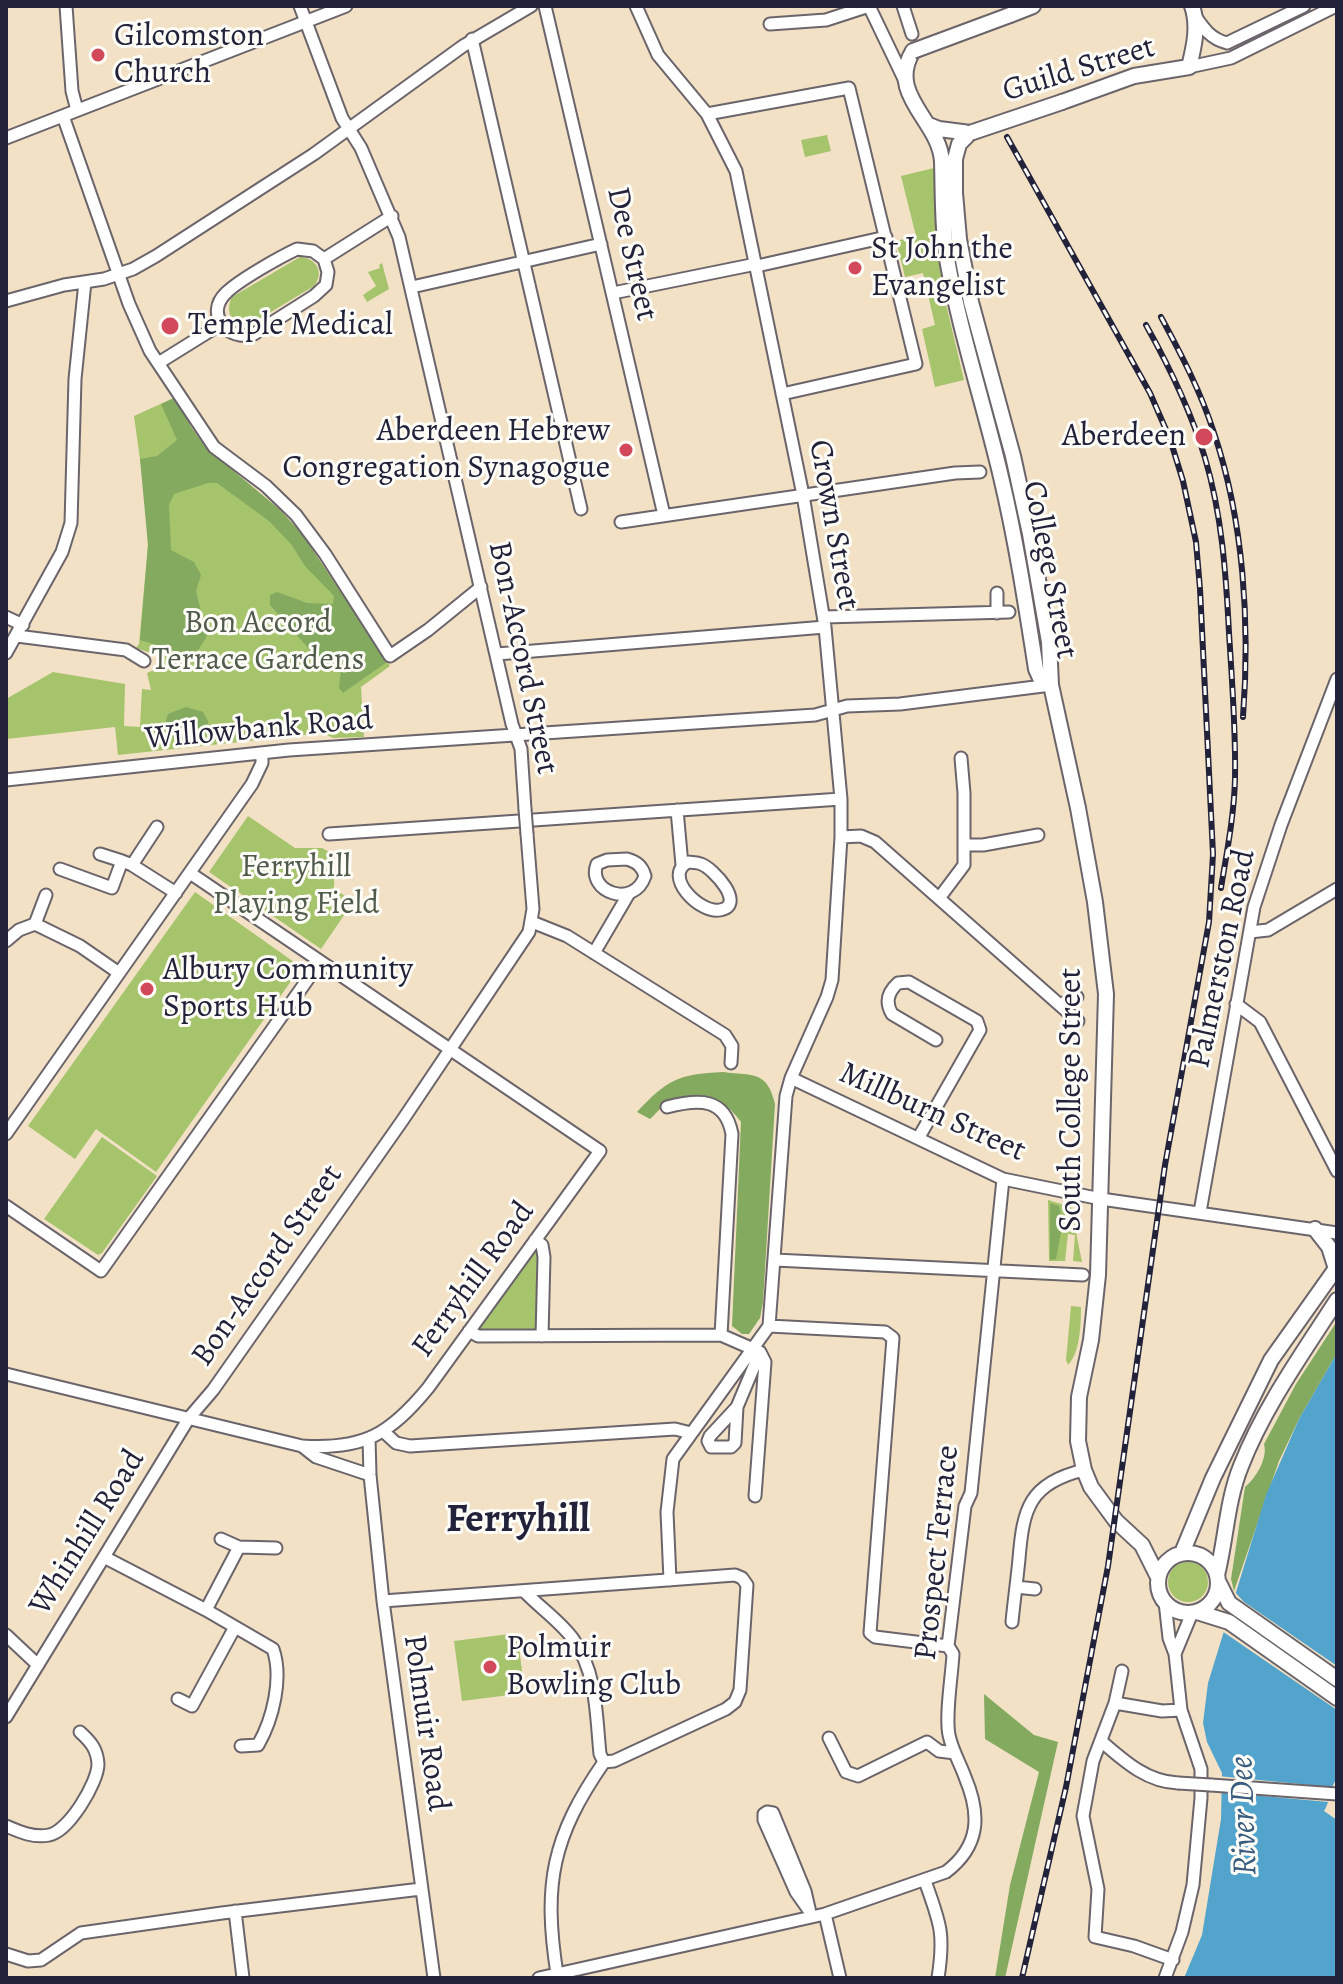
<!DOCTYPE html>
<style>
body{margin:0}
#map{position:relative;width:1343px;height:1984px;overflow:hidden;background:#f2e1c5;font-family:Alegreya,serif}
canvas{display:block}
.frame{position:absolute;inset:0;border:8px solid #22223b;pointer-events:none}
</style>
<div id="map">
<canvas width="1343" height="1984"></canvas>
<div class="frame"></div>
</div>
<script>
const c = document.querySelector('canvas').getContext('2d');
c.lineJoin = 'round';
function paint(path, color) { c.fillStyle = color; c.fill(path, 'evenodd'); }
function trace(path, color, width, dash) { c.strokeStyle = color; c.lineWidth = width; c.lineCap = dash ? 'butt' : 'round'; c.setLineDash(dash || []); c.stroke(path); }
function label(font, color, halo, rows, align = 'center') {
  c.font = font + ' Alegreya,serif'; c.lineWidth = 6; c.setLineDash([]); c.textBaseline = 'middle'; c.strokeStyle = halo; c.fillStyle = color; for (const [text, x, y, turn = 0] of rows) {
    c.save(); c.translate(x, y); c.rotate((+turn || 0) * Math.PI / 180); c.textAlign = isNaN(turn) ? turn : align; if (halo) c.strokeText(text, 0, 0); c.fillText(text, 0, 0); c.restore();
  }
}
const green = new Path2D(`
 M827,135L831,151L805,157L801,140Z
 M934,168L945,300L964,380L935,387L922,329L935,325L923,273L905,277L896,241L916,236L901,176Z
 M300,257C316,258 325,272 314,286L251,324C233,328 224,313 232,297Z
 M382,263L389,289L367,302L363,295L376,286L368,272L380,268L379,265Z
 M176,397L191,427L206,448L279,509L302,534L390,666L361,687L364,737L333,738L323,733L118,755L115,727L6,739V699L53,672L125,684L124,726L140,727L142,689L151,690L147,673L156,669L160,656L136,648L139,644L148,545L146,503L134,416Z
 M248,816L295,848H322L335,855L334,888L353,902L321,949L209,872Z
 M195,892L301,967L156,1172L96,1129L75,1159L28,1126Z
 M102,1137L157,1176L102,1253L98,1255L44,1219Z
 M1048,1200L1071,1207L1082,1262L1073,1261L1075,1235L1068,1234L1065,1261H1049Z
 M535,1240L542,1245V1336L469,1331Z
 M1071,1306L1081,1307C1081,1325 1080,1353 1068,1365L1066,1360Z
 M1168 1582a20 20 0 1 1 40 0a20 20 0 1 1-40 0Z
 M517,1633L525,1693L462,1701L454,1641Z`);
const forest = new Path2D(`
 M176,397L191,427L206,448L279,509L302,534L387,662L343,693L339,688L341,669L318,659L270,605V595L277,592L307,603L333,604L334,596L305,566L291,544L269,521L217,483H208L174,494L169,505L171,550L194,562L201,575L196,591L207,636L199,649L188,655L140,640L148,545L140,459L157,456L177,440L161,404Z
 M186,707L203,712L208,721L209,731L194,743L174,740L171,731L164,727L168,714Z
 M723,1072C753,1076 767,1070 775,1104L763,1302L760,1318L749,1334H742L732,1326L741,1122C723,1097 700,1087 669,1102C662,1105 656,1114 650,1119L637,1112C667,1080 678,1074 723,1072Z
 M1050,1203L1059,1206L1063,1222L1056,1259L1050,1260Z
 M1337,1321V1353L1299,1419L1279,1461L1234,1591L1231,1579L1245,1487C1256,1478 1268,1458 1264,1444L1296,1384Z
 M984,1694L1034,1735L1058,1742L1005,1978H995L1010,1885L1039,1772L985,1739Z`);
const water = new Path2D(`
 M1337,1353V1778C1329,1789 1331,1800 1324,1811L1337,1820V1978H1184L1202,1935L1221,1819L1222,1773L1207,1742L1203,1723L1208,1683L1266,1495L1299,1419Z`);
const pier = new Path2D(`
 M1234,1591L1244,1602L1337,1666V1710L1219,1629Z
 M1218,1776L1331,1787L1329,1802L1217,1792Z`);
const minor = new Path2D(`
 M66,6L72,91L77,110
 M300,6L342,118L361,148L399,237L512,724L521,749L525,809
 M545,6L664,515
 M636,6L658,55L707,114L736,171L803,495L825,627L841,799V837L832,980L827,997L791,1078L786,1096L769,1326
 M869,6L905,81
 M903,6L912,34
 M1195,16C1204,29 1211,39 1227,43L1304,6
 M770,24L826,20L869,6
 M472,39L581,509
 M1189,67L1231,58L1336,6
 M707,114L849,88L916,364L782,394
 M63,116L129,304L150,351L214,447L266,486L296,515L325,554L390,656L428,630L481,587
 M6,138L346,6
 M297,249L313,251L324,259L328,272L326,285L314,296L254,334C228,342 204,314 226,293C239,280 280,257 297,249Z
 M324,259L392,216
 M757,266L886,237
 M412,287L601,244
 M613,293L756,264
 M6,301L64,285L104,279L133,269L156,256L314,154L463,46L531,6
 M160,362L221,324
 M621,522L955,473L980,472
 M997,593V613
 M6,617L23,625
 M824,617L1009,612
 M17,636L126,650L144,661
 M6,653L62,552L71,523L75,379L85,282
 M497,654L825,627
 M6,780L289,750L815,715L847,706L900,704L1051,685
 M677,810L682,865
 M329,834L841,799
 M841,837L861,836L875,842L1078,1021
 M964,845H983L1038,835
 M100,854L122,861
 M627,859C637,862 642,866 645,876C634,909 586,892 597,864L607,860Z
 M688,862C689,862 700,863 701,864C713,868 747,905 720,910C700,914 662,876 688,862Z
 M132,865L157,827
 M60,869L112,888L122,861L132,865L176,893
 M940,897L964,865V793L961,758
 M532,922L567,936L725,1035L732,1046L731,1063
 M35,924L80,946L119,973
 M1250,932L1268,930L1337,889
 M6,941L19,930L35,924L46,895
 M594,953L628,895
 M1061,1004L1077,997
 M1236,1004L1260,1022L1337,1171
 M791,1078L1003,1179L1101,1199L1337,1233
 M667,1107C698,1099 725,1097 732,1134L721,1335
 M6,1134L252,784L262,763V753
 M919,1137L980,1030L977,1021L909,982L898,983C888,992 885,1002 892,1014L936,1040
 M6,1206L101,1271L320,962
 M1200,1212L1254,907L1281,825L1337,679
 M535,1240L542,1245L544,1257L542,1336
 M775,1260L1083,1275
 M769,1326L885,1332L893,1338L870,1633L875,1637L948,1646
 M469,1331L478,1336L721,1335L760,1352L765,1362L755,1496
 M6,1374L302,1446C364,1450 390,1434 428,1388L600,1151L190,873
 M737,1407L710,1436L708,1441L711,1447H731L735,1443L737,1407L760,1352
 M384,1432L396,1443L410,1446L675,1429L691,1433
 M369,1438L370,1475L383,1601L434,1978
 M302,1446L316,1457L370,1475
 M221,1539L239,1547L276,1548
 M104,1557L206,1610L273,1649C283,1678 273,1719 258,1745L241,1746
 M670,1580L667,1512L673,1459L769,1326
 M1016,1587L1035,1589
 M524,1591C539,1607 560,1621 573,1639C597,1672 596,1715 600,1754L604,1762
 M383,1601L735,1575L742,1578L747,1585L740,1690L735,1702L726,1709L614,1761L604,1762C552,1837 543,1884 557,1974
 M1165,1602L1169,1638L1175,1654L1181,1710L1201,1769V1798L1193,1885L1182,1932L1165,1978
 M206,1610L239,1547
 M1012,1622C1014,1601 1017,1580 1019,1559C1023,1509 1029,1483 1084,1470
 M6,1635L38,1665
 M1175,1654L1192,1613
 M1122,1671L1115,1703L1093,1761L1083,1816L1098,1889L1095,1937L1134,1946L1173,1960
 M178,1699L192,1706L235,1627
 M1115,1703L1162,1711L1181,1710
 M6,1717L189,1418L213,1390L402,1121L529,932L533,909L527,834
 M829,1738L846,1772L858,1776L927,1742L939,1751L955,1753
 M1101,1741C1124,1761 1147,1782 1178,1783
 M1211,1785L1337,1794
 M6,1826C20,1832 33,1838 49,1835C68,1832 98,1783 98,1764C97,1749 91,1742 80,1732
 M925,1881C940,1923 945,1933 938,1978
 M808,1909L796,1892L764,1820V1814L767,1812L773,1813L805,1891L811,1917
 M235,1911L243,1978
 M825,1914L840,1978
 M6,1954L28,1961L41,1960L81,1933L222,1913L421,1889
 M539,1978L825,1914L946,1872C980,1846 981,1815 965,1777C960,1763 952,1750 949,1735C945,1715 952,1675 953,1654L948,1646L965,1506L971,1493L1003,1179`);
const major = new Path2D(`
 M1010,15L1033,6
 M913,51C886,95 940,121 942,162C943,194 942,226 947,259C960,333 984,404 1001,477C1016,540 1026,605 1036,669L1040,678L1051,685
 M1062,102L1134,76L1189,67C1194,47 1199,26 1192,6
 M929,125L939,129L970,133
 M970,133L959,144L955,159V193L959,239L971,302L1013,456L1030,534L1049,642L1051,685L1078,808L1095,902L1106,994L1098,1275L1091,1340L1079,1397L1078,1441L1084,1470L1091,1487L1116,1521L1142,1545L1158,1577
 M1315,1229L1329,1247L1336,1269
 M1158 1583a30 30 0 1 1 60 0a30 30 0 1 1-60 0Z
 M1182,1553L1213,1478L1271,1360L1337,1267
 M1217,1575C1226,1539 1227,1500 1241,1466C1264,1407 1303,1353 1337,1300
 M1218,1581L1229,1603L1337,1679
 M1197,1612L1229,1622L1337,1698`);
const rail = new Path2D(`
 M1007,137L1150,393L1170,439L1183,481L1196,542L1200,589L1213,854L1209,922L1165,1165L1108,1566L1066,1787L1022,1978
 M1161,317C1181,354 1201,392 1214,433C1244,522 1250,624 1243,717
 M1146,325C1170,368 1191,411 1205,458C1222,515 1226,574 1229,633C1232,681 1236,730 1235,779C1234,816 1227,851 1221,888`);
const minorBridge = new Path2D(`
 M525,809L527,834
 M1178,1783L1211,1785`);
const majorBridge = new Path2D(`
 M913,51L1010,15
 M970,133L1062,102`);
const markers = [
 [98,55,8,"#d1495b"],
 [855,268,8,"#d1495b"],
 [170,326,10,"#d1495b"],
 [1204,437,10,"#d1495b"],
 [626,450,8,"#d1495b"],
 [147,989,8,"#d1495b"],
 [490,1667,8,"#d1495b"]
];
const poiNames = [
 ["Gilcomston",114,37],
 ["Church",114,74],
 ["St John the",871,250],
 ["Evangelist",871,287],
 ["Temple Medical",188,326],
 ["Aberdeen Hebrew",610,432,"right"],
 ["Congregation Synagogue",610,469,"right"],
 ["Aberdeen",1186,437,"right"],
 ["Albury Community",163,971],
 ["Sports Hub",163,1008],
 ["Polmuir",506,1649],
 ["Bowling Club",506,1686]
];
const streetNames = [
 ["Guild Street",1079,70,-17],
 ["Dee Street",631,254,77],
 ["Crown Street",833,525,80],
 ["College Street",1049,570,79],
 ["Bon-Accord Street",522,658,78],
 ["Willowbank Road",259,730,-5],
 ["Palmerston Road",1223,959,-78],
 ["South College Street",1072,1100,-90],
 ["Millburn Street",932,1113,24],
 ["Bon-Accord Street",268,1266,-55],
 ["Ferryhill Road",474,1280,-54],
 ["Whinhill Road",88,1533,-58],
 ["Prospect Terrace",938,1553,-84],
 ["Polmuir Road",425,1723,82]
];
const parkNames = [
 ["Bon Accord",258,624],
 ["Terrace Gardens",258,661],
 ["Ferryhill",296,868],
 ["Playing Field",296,905]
];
const waterNames = [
 ["River Dee",1245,1816,-92]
];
const districtNames = [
 ["Ferryhill",518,1521]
];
paint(green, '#a6c46c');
paint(forest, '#84aa60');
paint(water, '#52a4cd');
paint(pier, '#f2e1c5');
trace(minor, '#6b656b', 15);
trace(major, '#6b656b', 18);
trace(minor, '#fff', 11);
trace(major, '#fff', 14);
trace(rail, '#22223b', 6);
trace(rail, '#fdfcf7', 3, [9]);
trace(minorBridge, '#6b656b', 15, []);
trace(majorBridge, '#6b656b', 18, []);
trace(minorBridge, '#fff', 11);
trace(majorBridge, '#fff', 14);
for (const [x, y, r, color] of markers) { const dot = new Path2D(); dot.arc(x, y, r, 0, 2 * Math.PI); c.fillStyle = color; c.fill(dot); trace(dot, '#fdfcf7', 3); }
label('32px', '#22223b', '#fdfcf7', poiNames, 'left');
label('32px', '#22223b', '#fdfcf7', streetNames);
label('32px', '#505b4c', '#fdfcf7', parkNames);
label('italic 34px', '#385c7d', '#fdfcf7', waterNames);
label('bold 40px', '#22223b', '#fdfcf7', districtNames);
</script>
